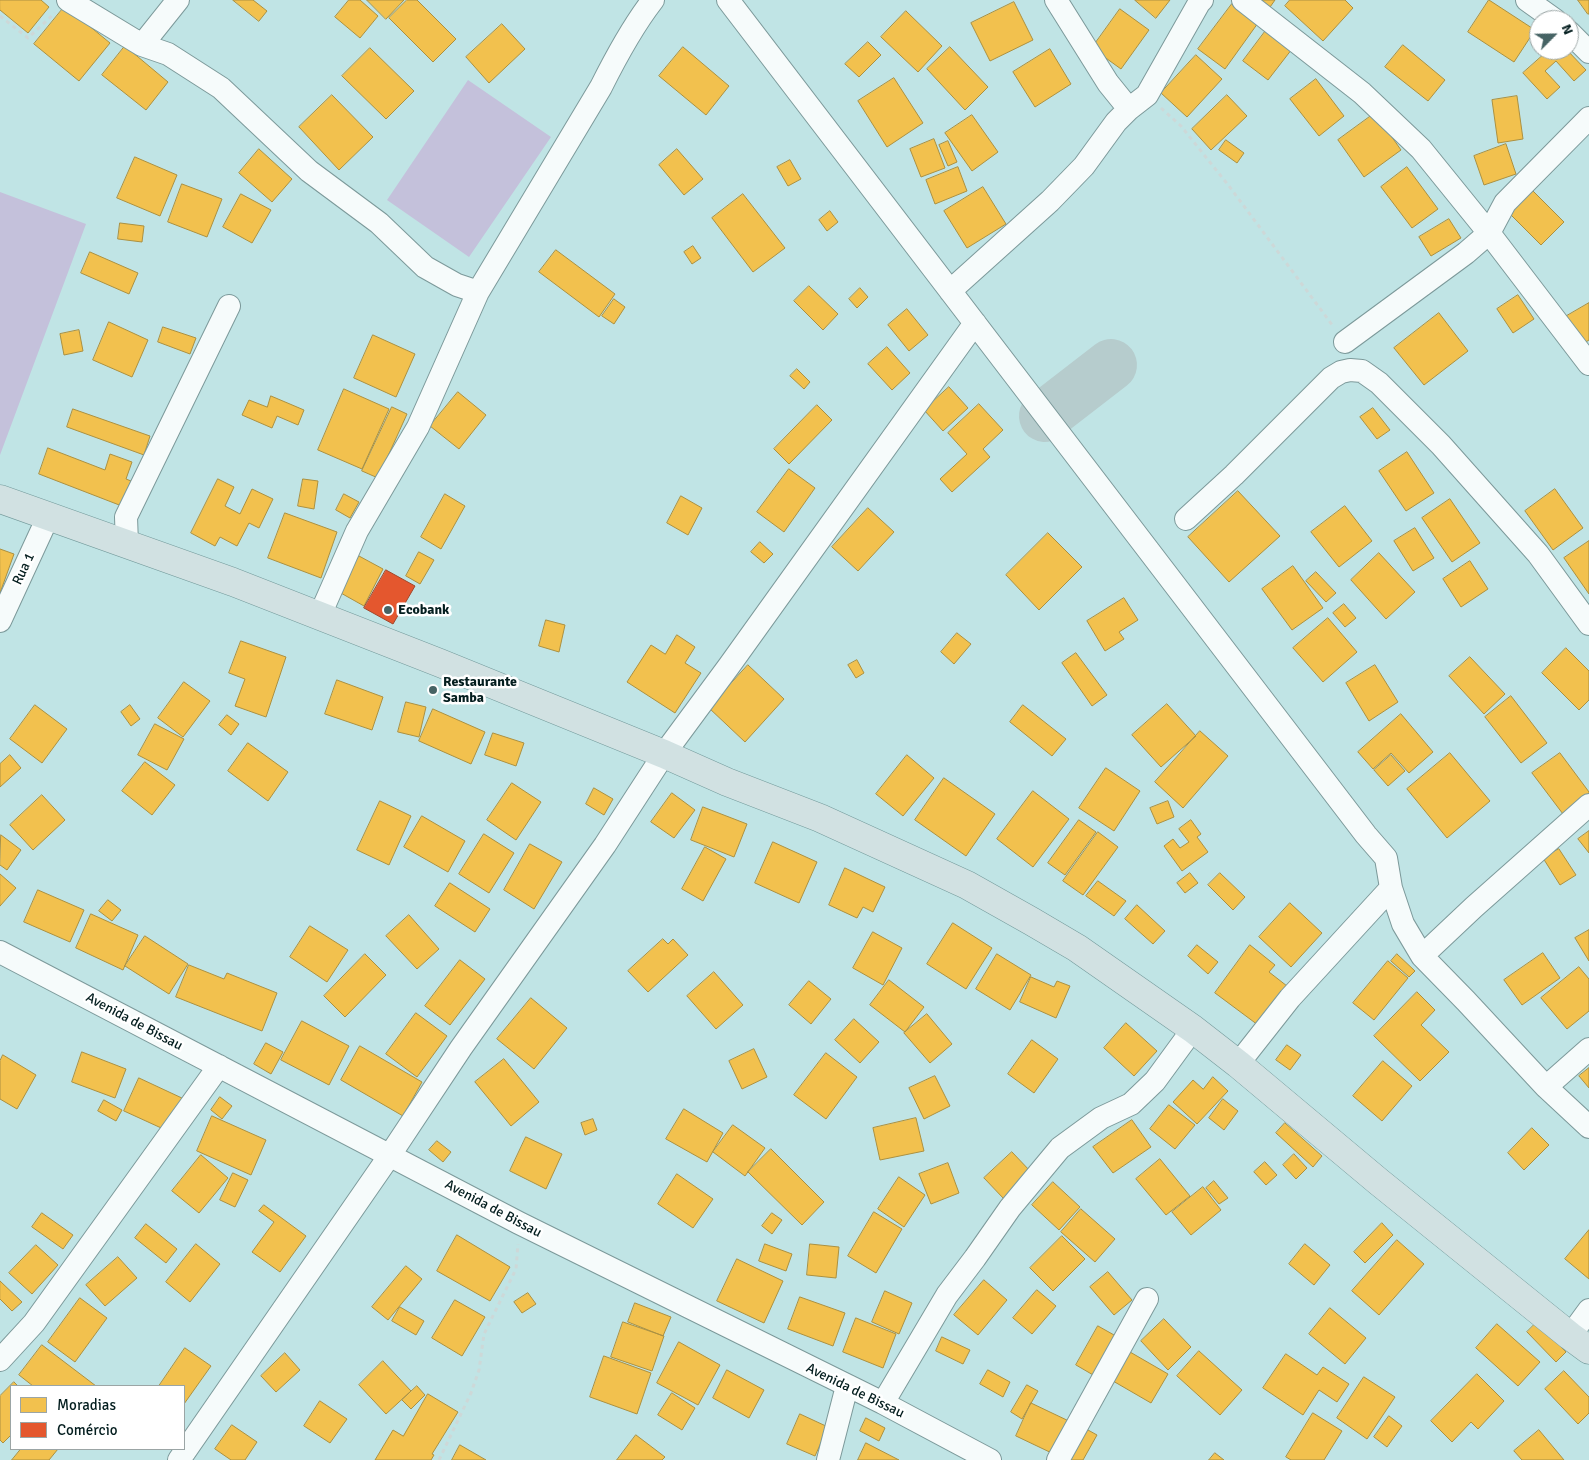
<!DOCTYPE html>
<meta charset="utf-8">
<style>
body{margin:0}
#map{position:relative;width:1589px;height:1460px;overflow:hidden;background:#c0e4e5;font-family:Signika,sans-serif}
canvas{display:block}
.legend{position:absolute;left:10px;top:1385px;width:175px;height:65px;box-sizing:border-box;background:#fff;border:1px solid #9ba5a5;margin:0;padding:6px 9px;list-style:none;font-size:15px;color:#041e1f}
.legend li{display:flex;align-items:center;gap:10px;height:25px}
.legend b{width:25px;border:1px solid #9ba5a5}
.north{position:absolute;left:1529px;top:10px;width:50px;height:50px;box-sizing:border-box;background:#fff;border:1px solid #9ba5a5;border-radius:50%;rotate:67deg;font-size:14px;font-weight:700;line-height:20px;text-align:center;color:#041e1f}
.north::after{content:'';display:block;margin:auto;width:18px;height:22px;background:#466364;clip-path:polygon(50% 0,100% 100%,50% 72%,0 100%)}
</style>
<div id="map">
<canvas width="1589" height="1460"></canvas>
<ul class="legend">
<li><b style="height:14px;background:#f2c14e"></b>Moradias</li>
<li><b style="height:14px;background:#e4572e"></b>Comércio</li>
</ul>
<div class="north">N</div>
</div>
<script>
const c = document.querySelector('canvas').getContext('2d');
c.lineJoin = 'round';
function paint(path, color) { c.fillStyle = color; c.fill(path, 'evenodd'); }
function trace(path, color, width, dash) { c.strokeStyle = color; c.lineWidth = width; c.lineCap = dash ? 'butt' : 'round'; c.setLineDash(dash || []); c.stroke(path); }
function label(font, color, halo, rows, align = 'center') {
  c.font = font + ' Signika,sans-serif'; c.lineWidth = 5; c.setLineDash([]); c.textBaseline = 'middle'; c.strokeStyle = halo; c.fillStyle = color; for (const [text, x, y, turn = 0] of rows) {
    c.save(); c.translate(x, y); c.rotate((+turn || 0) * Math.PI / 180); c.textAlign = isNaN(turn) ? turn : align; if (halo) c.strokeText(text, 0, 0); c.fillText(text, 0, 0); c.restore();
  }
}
const green = new Path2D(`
 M468,80L551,137L469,257L387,200Z
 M0,192L86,224L0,455Z`);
const homes = new Path2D(`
 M0,0H41L49,7L28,33L0,10Z
 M233,0H253L267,11L259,21Z
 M349,0H360L378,16L360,38L335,17Z
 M367,0H404L386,19Z
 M407,0H417L456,39L433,62L389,18Z
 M1135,0H1170L1156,18Z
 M1253,0H1275L1268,10Z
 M1290,0H1345L1353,8L1323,41L1285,6Z
 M1489,0L1535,30L1514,62L1468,32Z
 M1578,0H1589V14H1588Z
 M1014,2L1033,40L990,61L971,23Z
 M1232,4L1258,23L1225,69L1198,49Z
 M65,6L110,43L79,81L34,44Z
 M1120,9L1149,30L1121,69L1092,48Z
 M906,11L942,46L918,72L881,37Z
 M502,24L525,49L489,83L466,57Z
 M1267,29L1292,49L1268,80L1243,61Z
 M868,42L881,55L859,77L845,64Z
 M1403,45L1445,80L1428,101L1385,67Z
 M125,46L168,82L146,110L102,75Z
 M683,47L729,86L706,115L659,76Z
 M950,47L988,87L965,110L927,69Z
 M370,48L414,91L386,119L342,76Z
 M1050,49L1071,84L1035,107L1013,72Z
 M1549,50L1554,54L1558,50H1567L1586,70L1574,81L1556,61L1545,71L1560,87L1547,99L1523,73Z
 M1196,55L1222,79L1187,117L1161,93Z
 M894,78L923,123L887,147L858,101Z
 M1316,79L1344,116L1319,136L1290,99Z
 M332,95L373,137L339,170L299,127Z
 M1227,95L1247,116L1211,150L1192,129Z
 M1517,96L1523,139L1498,143L1492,100Z
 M1375,113L1401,150L1364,177L1338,140Z
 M972,115L998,152L972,171L945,133Z
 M934,139L945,168L921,177L910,149Z
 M1226,140L1244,153L1237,163L1219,150Z
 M948,141L957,162L948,166L939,145Z
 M1506,144L1516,174L1484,185L1474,156Z
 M259,149L292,179L272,202L239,173Z
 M677,149L703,179L684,195L659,165Z
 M135,157L177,175L160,216L117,198Z
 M790,160L801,179L788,186L777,167Z
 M958,167L967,191L935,204L926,180Z
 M1407,167L1438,209L1412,228L1381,187Z
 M182,184L222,199L207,237L168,222Z
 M983,187L1006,224L967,248L944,211Z
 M1530,188L1564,222L1541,245L1507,211Z
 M241,194L271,210L252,243L223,227Z
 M743,194L785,248L753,272L712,218Z
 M830,211L838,222L827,231L819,220Z
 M1449,219L1461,238L1431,256L1419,237Z
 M120,223L144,226L142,242L118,239Z
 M693,246L701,258L692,264L684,252Z
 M556,250L615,294L599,317L539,272Z
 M90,252L138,273L129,294L81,273Z
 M809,286L838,314L823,330L794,301Z
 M860,288L868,297L857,308L849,299Z
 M1518,295L1534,319L1513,333L1497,309Z
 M614,299L625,307L614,324L602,316Z
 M1589,303V340L1581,345L1565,317Z
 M907,309L928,335L909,351L888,325Z
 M1439,313L1468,351L1424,385L1394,348Z
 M109,322L148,340L132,377L93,360Z
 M163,327L196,338L190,354L158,342Z
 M79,330L83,351L64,355L60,334Z
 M373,335L415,354L396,397L354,378Z
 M887,347L910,373L892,390L868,364Z
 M797,369L810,382L804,389L790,376Z
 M949,387L968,408L943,431L924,410Z
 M344,389L389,409L362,469L318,450Z
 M458,392L486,415L459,449L430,426Z
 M271,396L304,410L298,425L277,416L272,428L242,415L249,400L267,407Z
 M979,404L1003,430L983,449L990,457L952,492L940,479L967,454L948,433Z
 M817,405L832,420L789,464L774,449Z
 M392,407L407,414L378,478L362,471Z
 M1373,408L1390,430L1377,439L1360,417Z
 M73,409L150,436L144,455L67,427Z
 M48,448L105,470L110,454L132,462L126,479L136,483L127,508L39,474Z
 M1407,452L1434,493L1406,511L1379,471Z
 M789,469L815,488L784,532L757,512Z
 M218,479L234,487L225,506L240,514L252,489L273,499L259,528L249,523L237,546L220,537L215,546L191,533Z
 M303,479L318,481L314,509L298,506Z
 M1555,489L1583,528L1553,550L1525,511Z
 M1238,491L1280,536L1229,582L1188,537Z
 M344,494L359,502L350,518L336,510Z
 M445,494L465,506L441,549L421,537Z
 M681,496L702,508L688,535L667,523Z
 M1450,499L1480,543L1452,562L1422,518Z
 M1345,506L1372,541L1339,567L1311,532Z
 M868,508L894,532L858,571L832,547Z
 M285,513L337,532L321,578L268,558Z
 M1415,528L1434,558L1413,571L1394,541Z
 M1048,533L1082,567L1039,610L1006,575Z
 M1589,541V594L1564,558Z
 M760,542L773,554L764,563L751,552Z
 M0,549L14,554L0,593Z
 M419,552L434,560L420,584L406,576Z
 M1379,553L1415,592L1386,619L1351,580Z
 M359,556L383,569L364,606L339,592Z
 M1470,561L1488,589L1461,607L1443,579Z
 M1293,566L1323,608L1292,630L1262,589Z
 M1316,572L1336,593L1326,602L1306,581Z
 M1124,598L1138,620L1119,632L1124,639L1105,651L1087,621Z
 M1344,604L1356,618L1345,627L1333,613Z
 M1328,618L1357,652L1323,682L1293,648Z
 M546,620L565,625L559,652L539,646Z
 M957,633L971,644L954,664L941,652Z
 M677,635L695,647L685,663L701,673L675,713L627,682L651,645L665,654Z
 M241,641L286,657L266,717L235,706L245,679L229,673Z
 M1566,648L1589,671V700L1579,710L1542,673Z
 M1076,653L1107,695L1092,706L1062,663Z
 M1470,657L1505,694L1484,714L1449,676Z
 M857,660L864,673L856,678L848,665Z
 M748,665L784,699L745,742L709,708Z
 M1375,665L1398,702L1369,721L1346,683Z
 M337,680L383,697L372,730L325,714Z
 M184,682L210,701L183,737L158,718Z
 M1511,696L1547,743L1521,763L1485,717Z
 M406,702L426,707L419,737L398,732Z
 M1167,704L1196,736L1161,767L1132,735Z
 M35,705L67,729L42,763L10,739Z
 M130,705L140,719L131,726L121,712Z
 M1023,705L1066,739L1052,756L1010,722Z
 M433,709L485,732L471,764L419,741Z
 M1401,714L1433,752L1409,773L1391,753L1373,769L1358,752Z
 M227,715L239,724L231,735L219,725Z
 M155,724L184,739L167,770L138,755Z
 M1200,731L1228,756L1183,808L1155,782Z
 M493,733L524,743L516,766L485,755Z
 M248,743L288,772L268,801L228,771Z
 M1450,753L1490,801L1447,838L1407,789Z
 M1560,753L1589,792V795L1563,814L1532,773Z
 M10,755L21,768L0,787V764Z
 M907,755L934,778L903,816L876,794Z
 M1391,755L1405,771L1388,786L1374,770Z
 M145,762L175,785L152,815L122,791Z
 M1106,768L1140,791L1114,831L1079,808Z
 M944,778L995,814L966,856L915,820Z
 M512,783L541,802L516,840L487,820Z
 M594,788L613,799L604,815L586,804Z
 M1033,791L1069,819L1033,867L997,839Z
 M672,793L695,810L674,838L651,822Z
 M42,795L65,820L33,850L10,825Z
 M380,801L411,816L389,865L357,850Z
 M1168,801L1174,817L1157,824L1150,808Z
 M703,807L747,824L734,857L691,840Z
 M422,816L465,841L448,872L404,847Z
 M1079,820L1096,832L1065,875L1048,863Z
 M1191,820L1201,834L1197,837L1208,852L1182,871L1164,846L1173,839L1180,848L1189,842L1179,829Z
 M1589,831V853L1578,839Z
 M1098,832L1118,847L1083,895L1063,881Z
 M484,834L514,853L489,893L459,874Z
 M1,835L21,850L7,870L0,865Z
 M773,842L817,862L799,903L755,883Z
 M530,844L562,862L534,909L504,890Z
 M705,847L726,859L703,901L682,889Z
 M1559,849L1576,875L1560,885L1543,858Z
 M845,868L885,887L873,912L863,907L857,918L829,905Z
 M1190,873L1198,883L1185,893L1177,883Z
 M1220,873L1245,897L1233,910L1208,885Z
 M0,874L16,888L0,906Z
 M1098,881L1126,901L1114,916L1086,896Z
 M450,883L490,909L475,932L435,906Z
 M38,890L84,910L70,942L24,922Z
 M108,900L121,910L112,921L99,911Z
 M1290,903L1322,933L1291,967L1259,937Z
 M1137,905L1165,931L1153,944L1125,919Z
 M91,914L138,935L123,970L76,948Z
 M409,915L439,949L417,969L386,936Z
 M953,923L992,948L966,989L927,964Z
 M310,926L348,950L327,982L290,957Z
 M1589,930V961L1575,938Z
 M873,932L902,948L883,985L853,968Z
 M145,936L188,964L169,994L125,966Z
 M663,939L668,944L673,939L688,955L648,992L628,971Z
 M1197,945L1218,962L1208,974L1188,956Z
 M1250,945L1275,965L1269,972L1287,986L1258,1025L1215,993Z
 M1543,953L1560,978L1522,1005L1504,980Z
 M365,954L386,975L345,1017L324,996Z
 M997,954L1031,975L1010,1010L976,989Z
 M1397,954L1415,971L1409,977L1391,961Z
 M460,960L485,979L450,1025L425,1006Z
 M1388,961L1408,978L1374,1020L1353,1003Z
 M189,965L224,979L227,973L277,993L262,1031L176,997Z
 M1579,967L1589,979V1011L1567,1029L1541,998Z
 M714,972L743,1005L716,1029L687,996Z
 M1031,977L1054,987L1057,981L1070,986L1056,1018L1020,1002Z
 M889,980L924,1007L905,1032L870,1005Z
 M809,981L831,999L811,1024L789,1005Z
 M1417,992L1435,1010L1421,1025L1449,1052L1420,1081L1374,1036Z
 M531,998L567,1028L534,1069L497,1039Z
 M416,1013L447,1036L417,1077L386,1054Z
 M927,1014L952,1044L930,1063L904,1033Z
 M854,1019L879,1042L860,1063L835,1040Z
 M302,1021L349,1046L329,1085L281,1060Z
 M1126,1023L1157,1051L1134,1076L1104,1048Z
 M1032,1040L1058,1059L1034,1093L1008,1074Z
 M266,1043L283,1052L271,1074L254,1064Z
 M1287,1045L1301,1055L1290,1070L1276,1060Z
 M360,1046L422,1082L403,1116L341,1080Z
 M754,1049L767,1077L742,1089L729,1061Z
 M82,1052L126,1069L115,1098L72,1082Z
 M826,1053L857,1077L826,1119L794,1095Z
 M3,1055L36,1075L17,1109L0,1099V1061Z
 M504,1059L539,1102L511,1126L475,1082Z
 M1383,1061L1412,1086L1382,1121L1353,1096Z
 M1589,1068V1088L1579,1076Z
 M935,1076L950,1106L924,1119L909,1088Z
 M1213,1077L1228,1091L1197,1124L1173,1102L1193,1080L1203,1089Z
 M139,1078L184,1099L170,1132L124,1111Z
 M220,1097L232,1106L222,1119L211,1110Z
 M1223,1099L1238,1111L1224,1130L1209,1118Z
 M104,1100L122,1110L116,1121L98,1111Z
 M1169,1105L1195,1125L1175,1149L1150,1129Z
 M684,1109L723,1133L707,1162L666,1139Z
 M212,1116L266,1140L251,1175L197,1151Z
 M916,1118L924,1151L880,1160L873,1128Z
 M593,1119L597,1130L585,1135L581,1123Z
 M1132,1120L1151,1147L1113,1173L1093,1147Z
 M1285,1123L1322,1156L1313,1167L1276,1133Z
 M733,1125L765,1148L745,1176L713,1152Z
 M1532,1128L1549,1145L1524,1170L1508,1153Z
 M526,1137L562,1154L546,1189L510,1171Z
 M437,1141L451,1152L443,1162L429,1150Z
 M771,1149L824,1202L802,1225L748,1172Z
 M1012,1152L1031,1172L1004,1199L984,1178Z
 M1294,1154L1307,1168L1296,1179L1283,1165Z
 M201,1155L228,1178L199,1213L172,1191Z
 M1160,1159L1190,1196L1166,1215L1136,1179Z
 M1265,1162L1277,1175L1266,1185L1254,1172Z
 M948,1163L959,1193L931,1204L919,1174Z
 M233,1173L248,1180L235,1207L220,1200Z
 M677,1174L713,1199L693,1228L658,1204Z
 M899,1177L925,1195L904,1227L878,1209Z
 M1214,1181L1228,1198L1219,1204L1206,1188Z
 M1053,1182L1080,1207L1059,1230L1032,1205Z
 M1203,1187L1221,1210L1191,1235L1172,1212Z
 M264,1205L306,1236L280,1272L252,1252L274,1222L259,1211Z
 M1081,1209L1115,1239L1095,1262L1061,1232Z
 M874,1212L902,1229L876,1273L848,1256Z
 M42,1213L73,1235L63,1249L32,1227Z
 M772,1213L782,1220L772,1234L762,1226Z
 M1382,1223L1393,1235L1365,1263L1354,1252Z
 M146,1224L177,1249L166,1263L135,1238Z
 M1589,1230V1279L1565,1259Z
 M457,1235L510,1267L490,1301L437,1271Z
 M1062,1236L1085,1259L1053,1291L1030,1268Z
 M1397,1240L1424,1264L1379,1315L1352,1291Z
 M196,1244L220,1264L190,1302L166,1282Z
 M765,1244L792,1254L786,1271L759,1261Z
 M810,1244L839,1247L836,1278L807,1275Z
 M1305,1244L1330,1265L1314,1285L1289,1264Z
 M36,1245L58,1265L32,1294L9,1273Z
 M118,1257L137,1278L105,1306L86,1285Z
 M737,1259L783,1281L764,1323L717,1301Z
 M406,1266L422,1279L388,1320L372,1307Z
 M1108,1272L1132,1300L1114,1315L1090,1287Z
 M984,1280L1007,1300L978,1335L954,1315Z
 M0,1281L22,1302L12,1311L0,1299Z
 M1037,1290L1056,1306L1032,1334L1013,1318Z
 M885,1291L912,1303L899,1334L872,1322Z
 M528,1293L536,1304L522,1313L514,1302Z
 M800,1297L845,1313L833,1346L788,1329Z
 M80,1298L107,1318L75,1362L48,1342Z
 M455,1300L485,1317L462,1356L432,1338Z
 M635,1303L671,1317L663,1336L628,1322Z
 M400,1307L424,1321L416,1335L392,1321Z
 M1330,1308L1366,1338L1345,1364L1309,1334Z
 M856,1318L896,1334L883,1368L843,1352Z
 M1164,1319L1191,1347L1168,1370L1141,1341Z
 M623,1322L664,1336L652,1371L611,1357Z
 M1537,1322L1566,1352L1556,1362L1527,1332Z
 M1497,1324L1540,1362L1518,1386L1476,1348Z
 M1098,1326L1123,1340L1100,1379L1076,1365Z
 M942,1337L970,1350L963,1364L936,1351Z
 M679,1342L720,1365L698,1405L657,1383Z
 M42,1345L96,1386H33L19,1375Z
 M185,1348L211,1366L184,1404V1386H159Z
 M1199,1351L1242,1390L1220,1415L1177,1376Z
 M1130,1352L1168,1374L1151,1403L1113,1381Z
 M285,1353L300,1370L276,1392L261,1376Z
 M1286,1354L1317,1375L1323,1367L1349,1384L1337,1402L1319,1390L1303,1415L1263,1388Z
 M604,1356L651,1373L637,1414L590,1397Z
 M383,1361L411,1391L386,1414L359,1385Z
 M727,1370L764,1390L749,1418L713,1398Z
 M988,1370L1010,1382L1003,1397L980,1384Z
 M1564,1371L1589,1397V1413L1578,1424L1545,1389Z
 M1477,1374L1504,1401L1478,1429L1471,1422L1452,1442L1431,1421Z
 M1364,1377L1395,1397L1367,1439L1337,1418Z
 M14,1382L18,1386H11V1435L3,1443L0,1440V1396Z
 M1027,1385L1038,1391L1022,1419L1011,1412Z
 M417,1386L425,1395L411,1409L402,1400Z
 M672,1393L695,1408L682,1430L658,1415Z
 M428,1394L458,1412L432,1454L434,1455L431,1460H375L393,1430L403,1436Z
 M320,1401L347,1419L330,1443L304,1426Z
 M1031,1403L1073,1423L1058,1456L1016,1436Z
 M1313,1413L1342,1431L1324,1460H1291L1286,1457Z
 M800,1414L828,1427L815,1456L787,1444Z
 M1389,1416L1402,1426L1387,1447L1374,1437Z
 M866,1418L885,1428L879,1441L860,1431Z
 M232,1425L257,1442L245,1460H231L215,1449Z
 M1079,1425L1097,1435L1083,1460H1067Z
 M1539,1430L1564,1460H1522L1514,1451Z
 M636,1435L665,1457L662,1460H617Z
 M866,1443L899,1460H858Z
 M460,1445L486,1460H452Z
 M21,1449H58L49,1460H12Z
 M1215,1453L1224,1460H1209Z`);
const shops = new Path2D(`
 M386,570L415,586L393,624L364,608Z`);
const taxiway = new Path2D(`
 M1045,416L1111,365`);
const path = new Path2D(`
 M0,16L28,38L55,13
 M1161,108L1181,126L1229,186L1333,326
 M439,1460L471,1393L479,1370L484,1334L516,1269L518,1244`);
const minor = new Path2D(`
 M68,0L142,45L168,54L221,88L309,171L379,223L425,267L457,285L478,292
 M728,0L1366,835L1386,858L1391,888L1403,924L1422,956L1466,1001L1546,1087L1589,1127
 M1056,0L1108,83L1129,109
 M1243,0L1362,93L1421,149L1489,233L1589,364
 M1527,0L1555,20
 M1569,32L1589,52
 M142,45L178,0
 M950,291L1050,201L1084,166L1116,122L1129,109L1147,95L1199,3L1202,0
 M1345,342L1466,253L1489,233L1505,203L1589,118
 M1186,519L1234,475L1331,378L1341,372L1350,370L1362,371L1379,383L1441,445L1538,554L1589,624
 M127,544L126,517L229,306
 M320,615L357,531L418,427L478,292L601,87C616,57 632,27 653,0
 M0,621L48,517
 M0,952L519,1223L883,1403L990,1460
 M1422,956L1474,907L1589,805
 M1238,1064L1290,998L1391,888
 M1546,1087L1589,1049
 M1570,1336L1589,1310
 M0,1360L34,1323L219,1066
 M883,1403L947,1295L975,1258L1010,1208L1060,1148L1101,1118L1131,1104L1155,1081L1193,1029
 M179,1460L390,1155L461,1048L605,845L664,754L729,666L975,323
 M828,1460L847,1386
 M1058,1460L1147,1299`);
const major = new Path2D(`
 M0,499L233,582L440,663L664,754L727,782L820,818L967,885L1031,921L1077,948L1193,1029L1238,1064L1379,1182L1570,1336L1589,1350`);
const markers = [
 [388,610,5,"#466364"],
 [433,690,5,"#466364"]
];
const streetNames = [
 ["Rua 1",24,569,-65],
 ["Avenida de Bissau",134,1022,28],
 ["Avenida de Bissau",493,1209,28],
 ["Avenida de Bissau",855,1391,26]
];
const poiNames = [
 ["Ecobank",398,610],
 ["Restaurante",443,682],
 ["Samba",443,698]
];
paint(green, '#c4c1db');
paint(homes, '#f2c14e');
trace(homes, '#ab9040', 1);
paint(shops, '#e4572e');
trace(shops, '#a1462a', 1);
trace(taxiway, '#b6cccd', 52);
trace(minor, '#7c999a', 24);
trace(major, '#739a9b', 29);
trace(path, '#cdd8d8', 3, [4, 4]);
trace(minor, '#f6fbfb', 22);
trace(major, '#d1e1e2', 28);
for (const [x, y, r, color] of markers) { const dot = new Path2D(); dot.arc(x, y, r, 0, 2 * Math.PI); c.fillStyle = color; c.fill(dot); trace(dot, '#fff', 2); }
label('14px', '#041e1f', '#fff', streetNames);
label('bold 14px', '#041e1f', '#fff', poiNames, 'left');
</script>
